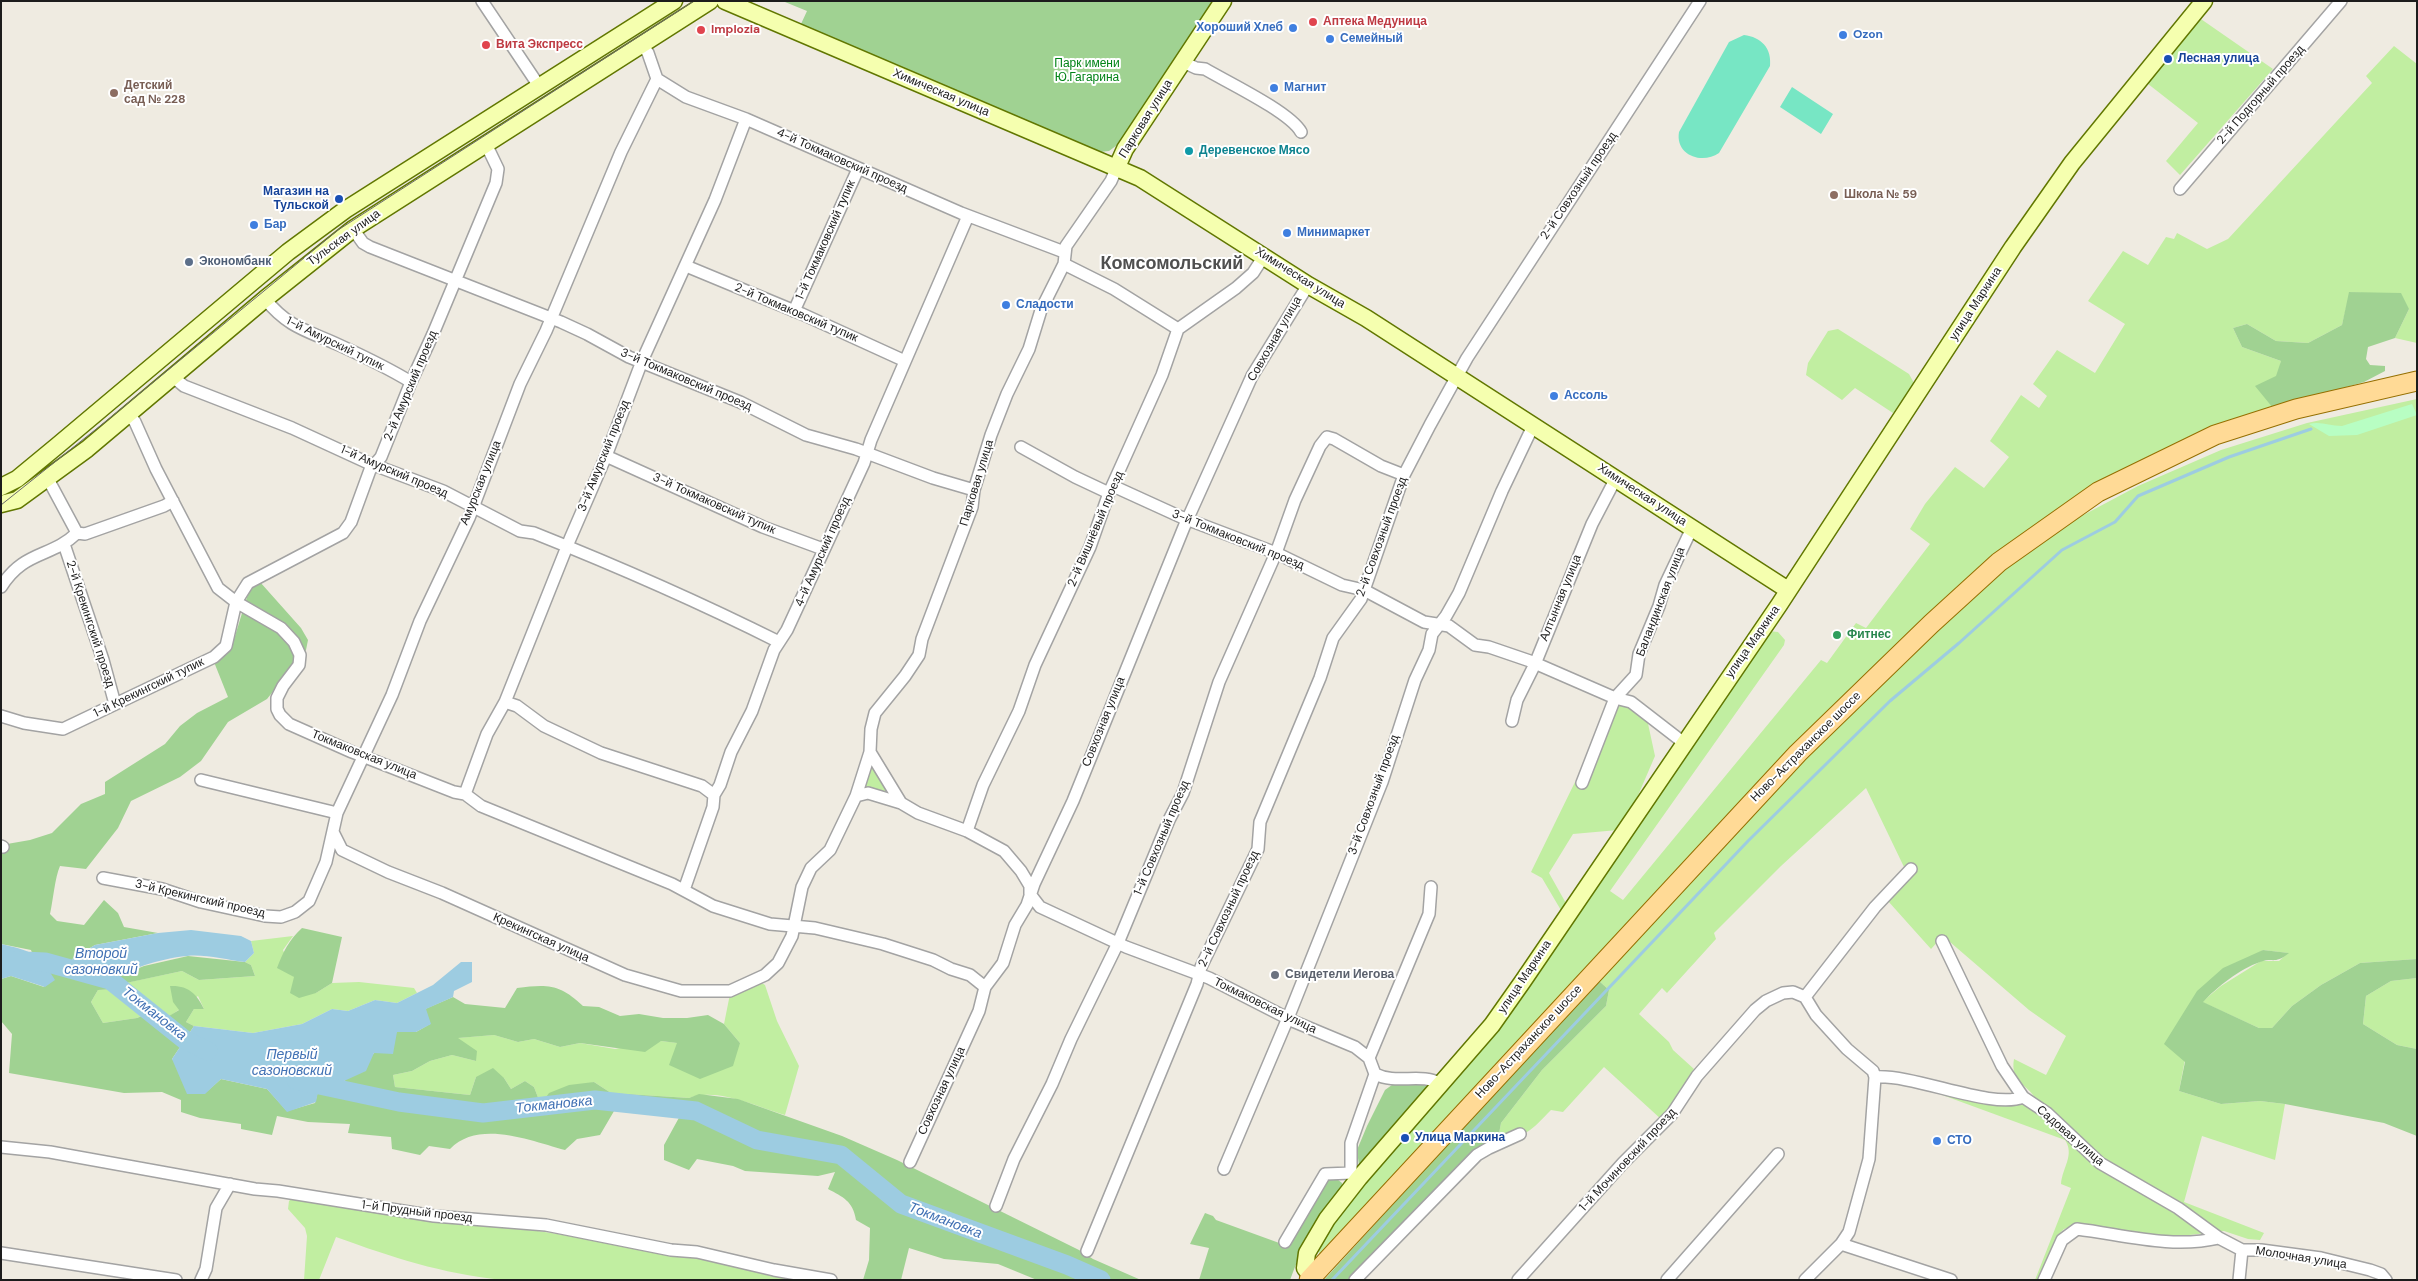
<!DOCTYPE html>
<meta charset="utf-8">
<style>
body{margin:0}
#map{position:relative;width:2418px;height:1281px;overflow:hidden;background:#efebe1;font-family:"DM Sans",sans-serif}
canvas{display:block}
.frame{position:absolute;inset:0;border:2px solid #1c1c1c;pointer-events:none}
</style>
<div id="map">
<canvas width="2418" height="1281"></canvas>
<div class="frame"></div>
</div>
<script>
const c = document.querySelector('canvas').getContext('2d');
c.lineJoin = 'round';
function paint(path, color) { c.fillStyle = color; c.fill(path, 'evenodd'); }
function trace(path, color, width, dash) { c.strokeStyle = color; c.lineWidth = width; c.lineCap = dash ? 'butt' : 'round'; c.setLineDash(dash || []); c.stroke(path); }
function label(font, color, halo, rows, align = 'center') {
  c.font = font + ' "DM Sans",sans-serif'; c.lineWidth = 4; c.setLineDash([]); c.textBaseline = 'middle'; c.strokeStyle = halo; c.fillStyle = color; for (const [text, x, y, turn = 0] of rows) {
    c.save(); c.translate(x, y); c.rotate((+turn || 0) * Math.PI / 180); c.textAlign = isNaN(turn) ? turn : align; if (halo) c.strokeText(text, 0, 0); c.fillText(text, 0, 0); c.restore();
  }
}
const grass = new Path2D(`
 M2198,17L2273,69L2180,175L2166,161L2198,123L2143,80Z
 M2394,46L2417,64V343L2395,338L2409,309L2374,294L2350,292L2342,325L2308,343L2276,341L2247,324L2233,328L2242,347L2281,361L2273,408L2213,429L1996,558L1326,1252L1319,1254V1246L1322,1238L1402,1136L1768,631L1778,632L1785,640L1784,645L1610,891L1623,900L1821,660L1827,663L1856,623L1866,628L1930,544L1910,529L1925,504L1955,467L1984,488L2009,457L1990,441L2021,395L2039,408L2047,396L2033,384L2057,350L2095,373L2125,324L2088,301L2123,251L2148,265L2166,237L2174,239L2177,233L2207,249L2228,239L2372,83L2366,76Z
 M1838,329L1909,374L1914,383L1893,413L1855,388L1842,400L1806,375L1808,363L1828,331Z
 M2417,399V959L2360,963L2321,985L2292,1006L2272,1028H2259L2202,1002L2221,986L2261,961H2279L2288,953L2263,950L2198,991L2179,1091L2221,1104L2260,1101L2285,1104L2275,1160L2202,1136L2184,1202L2264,1233L2260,1240L2248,1239L2224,1231L2163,1238L2078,1225L2064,1229L2058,1235L2039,1280H2035L2071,1188L2061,1184C2062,1168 2075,1155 2065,1140L1915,1085L2012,1105L2036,1099C2026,1083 2010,1082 2014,1059L2046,1075L2066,1036L2029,1010L1943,936L1931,949L1888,901L1882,893L1904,867L1866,788L1781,866L1714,933L1716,939L1667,993L1662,988L1639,1014L1669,1042L1673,1050L1694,1069L1662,1120L1604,1067L1563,1112L1551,1110C1530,1131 1529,1136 1498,1139L1501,1123L1542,1070L1606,1006L1609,990L1598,980L1804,756L1936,631L2007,568L2074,520L2138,486L2221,450L2307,423Z
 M1621,703L1629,705L1647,719L1655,756L1633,807L1618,830L1573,834L1549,873L1567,905L1562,912L1542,878L1531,872L1575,782L1584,786L1616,706Z
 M871,762L893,796L861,792Z
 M293,936L283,950L294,977L316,993L332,983L359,982L414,988L417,993L397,1003L375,1000L348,1011L332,1009L302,1024L253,1033L194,1026L186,1022L194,1009H204L198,996L170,1016L154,1011L137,1018L103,1023L91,1002L98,990L116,989L125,983L182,971L199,980L255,976L251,965L245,962L254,953L251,941Z
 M2417,978V1049L2397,1045L2363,1024L2366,996L2391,981Z
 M760,982L765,985L777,1021L799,1066L785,1115C757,1107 717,1087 689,1098L611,1093L594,1082L544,1100H539L534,1087L525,1081L511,1089L504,1078L476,1077L470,1095L395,1087L393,1075L412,1071L430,1061L452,1055L476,1061L457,1038L494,1035L518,1042L534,1039L560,1047L580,1043L615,1049L661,1041L678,1043H740L724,1024L730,994Z
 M293,1197C459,1219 624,1241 788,1274L786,1280H502C440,1273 394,1258 336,1237L319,1280H304L307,1236L305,1228L288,1209L289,1201Z`);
const forest = new Path2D(`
 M1215,1L1124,140L1109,151L1100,152L801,24L807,11L785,2Z
 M2349,292L2401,293L2409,309L2395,338L2368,347L2366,359L2370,365L2385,366V371L2364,382L2273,408L2255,386L2276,376L2281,361L2242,347L2233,328L2247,324L2276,341L2308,343L2342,325Z
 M260,582L301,628L308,640L306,650L267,699L228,722L201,761L180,777L131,801L118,828L86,869L60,866C55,877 53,901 50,914L57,921L84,925L104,900L118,913L124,927L158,933L95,945L73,958L70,970L129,972L144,966L188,956L245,962L251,965L255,976L199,980L182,971L126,983L116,989L98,990L91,1002L103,1023L137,1018L154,1011L169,1016L179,1010L173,1002L170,986C188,985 197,994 204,1009H194L186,1022L194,1026L172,1059L205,1093L221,1079L267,1089L287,1111L315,1103L319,1087L344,1081L397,1032H416L430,1024L425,1009L453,997L465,1004L505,1008L517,988C548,984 560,984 583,1006L599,1007L620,1016L639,1014L663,1018H687L708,1015L724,1024L740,1043L733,1066L700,1079L669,1065L677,1043L661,1041L645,1052L580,1043L560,1047L534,1039L518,1042L494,1035L458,1038L477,1051L476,1061L452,1055L430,1061L412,1071L393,1075L395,1087L470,1095L476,1077L493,1068L504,1078L511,1089L525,1081L534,1087L539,1100H544L549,1093L569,1085L594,1082L611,1093L689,1098L699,1094L738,1099L842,1136L897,1160L1079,1250L1093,1259L1141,1280H1037L998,1264L944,1259L909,1248L901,1280H863L869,1260L870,1228L856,1220C853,1201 843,1197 828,1189L835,1172L818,1176L745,1171L733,1166L697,1159L689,1170L664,1160V1145L681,1114L617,1106L600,1135L577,1139L565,1150C531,1141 479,1119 450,1149L429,1146L420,1155L392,1149L391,1137L348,1133L350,1124L308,1122L277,1116L272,1135L241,1129V1124L200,1118L181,1112V1100L162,1092L124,1093L9,1073L12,1034L1,1021V979L11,976L44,987L31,950L1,944V853H3L7,844L30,840L52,833L81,804L105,794V782L165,744L180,726L197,713L228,697L214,662L231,649L247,597L252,588Z
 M302,928L342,937L332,983L316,993L299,998L290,993L294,977L277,968C283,952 289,940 302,928Z
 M2263,950L2289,953C2274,965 2274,957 2260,962C2240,969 2217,987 2203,1002L2259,1028H2272L2292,1006L2321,985L2360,963L2417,959V978L2391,981L2366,996L2363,1024L2397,1045L2417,1049V1136L2384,1123L2285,1104L2260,1101L2221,1104L2179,1091L2185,1062L2164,1044L2197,991L2223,968Z
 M1598,980L1609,990L1606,1006L1542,1070L1501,1123L1498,1139L1351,1280H1324Z
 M1396,1082L1431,1086L1359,1166L1357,1150L1367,1126L1385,1090Z
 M1337,1179L1342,1183V1191L1301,1251L1290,1280H1199L1209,1248L1190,1244L1205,1213L1213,1216L1216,1220L1282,1244L1327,1180Z`);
const park = new Path2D(`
 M2412,404L2417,415L2357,435L2329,436L2309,424C2321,421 2329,426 2342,426Z`);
const pitch = new Path2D(`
 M1744,35C1761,37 1772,48 1770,66L1719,153C1702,165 1675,155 1679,132L1729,42Z
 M1792,87L1833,114L1821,134L1780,107Z`);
const water = new Path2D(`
 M191,930L241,936L251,941L254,953L245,962C226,960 205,954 187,956C173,957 158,961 145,965C118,975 95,995 70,970L73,958L95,945L158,933Z
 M1,944C31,951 39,953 55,980L45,987L11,976L1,979Z
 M461,962H472V982L454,991L453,997L426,1009L431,1024L416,1032H397L393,1054L374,1053L366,1071L344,1081L319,1087L316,1102L287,1112L267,1089L221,1079L205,1094H187L172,1059L194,1026L253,1033L302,1024L332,1009L348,1011L375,1000L397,1003L433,985Z`);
const stream = new Path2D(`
 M1332,1280L1748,841L1890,701L1959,643L2062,550L2115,522L2138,496L2229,457L2311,429`);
const river = new Path2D(`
 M1,960L45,962L110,980L185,1040L208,1051
 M296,1080L399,1102L483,1113L595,1100L696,1111L757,1140L841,1155L901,1204L1067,1265L1101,1280`);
const street = new Path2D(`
 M482,1L539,86
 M642,44L648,53L657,79L686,97L746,119L961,213L1064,252
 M1183,62L1196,68L1205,69C1227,82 1290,112 1301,132
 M2180,189L2341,1
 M353,229L363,243L370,247L561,322L587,334L629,357L740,402L806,435L856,449L933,478L974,490
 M1064,264L1114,289L1178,329
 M686,266L802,314L905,361
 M265,299C289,328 306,330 339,345C363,356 388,368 411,382
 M794,311L858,169
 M172,376L184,386L292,428L366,462L443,491L520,531L534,533C617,566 699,602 779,642
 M128,413L135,422L156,469L218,588L236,602L281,628L294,642L300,655L299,665L283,686L277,698V709L280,715L289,724L352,752L454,792L465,794L481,806L672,884L713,906L770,924L815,928L883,944L933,960L951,969L970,975L985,987
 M1021,447L1075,477L1109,493
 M606,456L763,527L823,549
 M1113,486L1181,517L1276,553L1342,585L1364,590L1424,622L1449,626L1475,645L1489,647L1530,661L1615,698L1631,702L1684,743
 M77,533L85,534L164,506L173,501
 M64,544L103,660L115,704
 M1,587C24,550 51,558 77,533L48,479
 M505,702L517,706L544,726L601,753L702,786L714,795
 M1,716L24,723L63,729L214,657L226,646L236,602L248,583L343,533L351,522L370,470L381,457L411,382L433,334L496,183L498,169L486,144
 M1512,721L1517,700L1535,664L1592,524L1616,478
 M870,752L901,803L918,813L967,831L1004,851L1021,871L1030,886V894L1040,907L1126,947L1209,978L1295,1022L1355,1047L1369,1058L1375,1074C1397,1085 1421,1072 1441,1084
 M201,780L337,813
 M1582,783L1615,698L1636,675L1639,654L1659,606L1665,585L1692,528
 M465,794L487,734L505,702L570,539L606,456L642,361L715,200L746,119
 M856,796L868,793L901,803
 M967,831L983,785L1019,711L1035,665L1090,547L1109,493L1162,375L1178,329L1236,288L1253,273L1264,256
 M333,832L342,850L388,872L442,893L625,975L681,991H730L765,975L778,963L792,936L802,887L811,868L830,850L856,796L870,752L871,729L875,713L905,676L919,655L922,639L972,507L974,490L991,435L1007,394L1029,349L1041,310L1064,264L1066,246L1111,181L1117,167
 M1,846L3,847
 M103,878L162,889L201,902L265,916L281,917L295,912L309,901L326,862L337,813L392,695L420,621L469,518L520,384L546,331L621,152L657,79
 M684,890L713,807L714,795L720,785L731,752L752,711L774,650L787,630L864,463L871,440L968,216
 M1942,941L2002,1066L2023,1097L2047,1113L2100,1163L2178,1208L2219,1238L2242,1250H2261L2321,1258L2370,1270L2381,1274L2386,1280
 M1805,997L1875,907L1911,869
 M1369,1058L1429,914L1431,887
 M1875,1077C1915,1074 1992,1110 2023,1097
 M1,1147L50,1152L255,1189L278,1191L434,1216L546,1225L671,1250L697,1252L774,1270L831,1280
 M910,1162L979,1011L985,987L1003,963L1015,925L1027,905L1034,884L1073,801L1184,527L1252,376L1308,285
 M1224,1169L1288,1018L1382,782L1415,680L1429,650L1432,634L1446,616L1459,593L1502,491L1533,426
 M1359,1178L1351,1173V1143L1375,1074
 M996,1206L1014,1159L1052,1084L1071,1039L1118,943L1169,820L1183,793L1219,682L1276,553L1295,500L1320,446L1327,437L1334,439L1381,466L1404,475
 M1285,1242L1325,1174L1351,1173
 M1841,1244L1951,1280
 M1087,1251L1197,984L1201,967L1258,849L1260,822L1320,678L1333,638L1361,599L1404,475L1430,425L1467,358L1700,1
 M1,1253L176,1280
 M201,1280L206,1269L216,1208L230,1184
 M1355,1280L1477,1155L1489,1148L1520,1134
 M1518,1280L1623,1163L1672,1114L1697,1076L1755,1010L1766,1001L1783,993L1793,992L1805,997L1816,1015L1847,1049L1873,1071L1875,1077L1869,1159L1849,1232L1841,1244L1805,1280
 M1667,1280L1778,1154
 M2044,1280L2062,1240L2077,1229C2125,1235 2171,1249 2219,1238
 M2239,1280L2242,1250`);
const secondary = new Path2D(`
 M725,1L1140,178L1308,285L1366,318L1788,590
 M1117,167L1125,149L1223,1
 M1,487L17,479L57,446L288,252L345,210L674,1
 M1,504L17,500L87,449L265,299L353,229L710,1
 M1312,1277L1305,1268L1307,1253L1327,1219L1359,1178L1492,1025L1523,981L1779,605L2013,247L2072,163L2204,1`);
const primary = new Path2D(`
 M1309,1280L1798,753L1931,624L1999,562L2098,492L2215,435L2296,409L2417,381`);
const tram = new Path2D(`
 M1,505L105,422L338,230L694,1`);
const markers = [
 [1313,22,5,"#e0444e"],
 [1293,28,5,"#3f7fe0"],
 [701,30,5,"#e0444e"],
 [1843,35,5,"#3f7fe0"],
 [1330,39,5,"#3f7fe0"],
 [486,45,5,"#e0444e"],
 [2168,59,5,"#1a4fb4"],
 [1274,88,5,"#3f7fe0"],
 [114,93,5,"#8d6e63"],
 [1189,151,5,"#0f9aa8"],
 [1834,195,5,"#8d6e63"],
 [339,199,5,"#1a4fb4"],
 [254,225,5,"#3f7fe0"],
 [1287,233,5,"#3f7fe0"],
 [189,262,5,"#5c6f8a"],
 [1006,305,5,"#3f7fe0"],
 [1554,396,5,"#3f7fe0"],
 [1837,635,5,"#2e9e5b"],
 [1275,975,5,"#6b7280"],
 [1405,1138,5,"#1a4fb4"],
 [1937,1141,5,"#3f7fe0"]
];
const healthNames = [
 ["Аптека Медуница",1323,22],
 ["Implozia",711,30],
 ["Вита Экспресс",496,45]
];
const shopNames = [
 ["Хороший Хлеб",1283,28,"right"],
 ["Ozon",1853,35],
 ["Семейный",1340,39],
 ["Магнит",1284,88],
 ["Бар",264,225],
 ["Минимаркет",1297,233],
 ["Сладости",1016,305],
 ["Ассоль",1564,396],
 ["СТО",1947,1141]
];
const transitNames = [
 ["Лесная улица",2178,59],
 ["Магазин на",329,192,"right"],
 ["Тульской",329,206,"right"],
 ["Улица Маркина",1415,1138]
];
const parkNames = [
 ["Парк имени",1087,64],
 ["Ю.Гагарина",1087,78]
];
const educationNames = [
 ["Детский",124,86],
 ["сад № 228",124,100],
 ["Школа № 59",1844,195]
];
const streetNames = [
 ["Химическая улица",941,93,23],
 ["2-й Подгорный проезд",2261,95,-49],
 ["Парковая улица",1146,119,-58],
 ["4-й Токмаковский проезд",842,161,24],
 ["2-й Совхозный проезд",1579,186,-56],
 ["Тульская улица",344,238,-36],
 ["1-й Токмаковский тупик",826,240,-66],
 ["Химическая улица",1300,278,32],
 ["улица Маркина",1976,304,-57],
 ["2-й Токмаковский тупик",796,313,23],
 ["Совхозная улица",1275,339,-60],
 ["1-й Амурский тупик",335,344,26],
 ["3-й Токмаковский проезд",686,380,23],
 ["2-й Амурский проезд",411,386,-67],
 ["3-й Амурский проезд",604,456,-68],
 ["1-й Амурский проезд",394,472,23],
 ["Амурская улица",481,483,-68],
 ["Парковая улица",977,483,-73],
 ["Химическая улица",1642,495,33],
 ["3-й Токмаковский тупик",714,504,24],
 ["2-й Вишнёвый проезд",1096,529,-67],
 ["2-й Совхозный проезд",1382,537,-70],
 ["3-й Токмаковский проезд",1238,540,22],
 ["4-й Амурский проезд",823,552,-66],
 ["Алтынная улица",1561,598,-68],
 ["Баландинская улица",1661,602,-69],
 ["2-й Крекингский проезд",90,624,72],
 ["улица Маркина",1753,642,-55],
 ["1-й Крекингский тупик",149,688,-26],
 ["Совхозная улица",1104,722,-68],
 ["Ново-Астраханское шоссе",1806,747,-45],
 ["Токмаковская улица",364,755,22],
 ["3-й Совхозный проезд",1374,795,-70],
 ["1-й Совхозный проезд",1162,838,-67],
 ["3-й Крекингский проезд",200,899,13],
 ["2-й Совхозный проезд",1229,909,-65],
 ["Крекингская улица",541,938,24],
 ["улица Маркина",1525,977,-56],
 ["Токмаковская улица",1265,1006,26],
 ["Ново-Астраханское шоссе",1529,1042,-47],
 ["Совхозная улица",942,1091,-65],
 ["Садовая улица",2070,1136,41],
 ["1-й Мочиновский проезд",1628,1160,-47],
 ["1-й Прудный проезд",417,1212,7],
 ["Молочная улица",2301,1258,9]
];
const cultureNames = [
 ["Деревенское Мясо",1199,151]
];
const serviceNames = [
 ["Экономбанк",199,262]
];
const leisureNames = [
 ["Фитнес",1847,635]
];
const worshipNames = [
 ["Свидетели Иегова",1285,975]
];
const waterNames = [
 ["Второй",101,954],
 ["сазоновкий",101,970],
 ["Токмановка",154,1014,38],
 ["Первый",292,1055],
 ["сазоновский",292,1071],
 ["Токмановка",554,1105,-6],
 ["Токмановка",945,1221,21]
];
const districtNames = [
 ["Комсомольский",1172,264]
];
paint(grass, '#c1eea1');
paint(forest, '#a0d292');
paint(park, '#b8fec3');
paint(pitch, '#77e6c4');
paint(water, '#9dcce1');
trace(stream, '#9dcce1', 3);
trace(river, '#9dcce1', 19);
trace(street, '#a3a3a3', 14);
trace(secondary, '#617700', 19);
trace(primary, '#956f00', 21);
trace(street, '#fff', 11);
trace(secondary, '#f5ffaf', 16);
trace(primary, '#ffda96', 19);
trace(tram, '#6a6a6a', 1);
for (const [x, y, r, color] of markers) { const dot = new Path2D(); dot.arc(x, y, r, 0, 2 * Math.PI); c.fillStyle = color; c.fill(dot); trace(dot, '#fff', 2); }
label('bold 12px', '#be3a42', '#fff', healthNames, 'left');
label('bold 12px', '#366cbe', '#fff', shopNames, 'left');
label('bold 12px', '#164399', '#fff', transitNames, 'left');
label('12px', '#018316', '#fff', parkNames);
label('bold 12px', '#785e54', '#fff', educationNames, 'left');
label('12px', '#1c1c1c', '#fff', streetNames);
label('bold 12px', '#0d838f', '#fff', cultureNames, 'left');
label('bold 12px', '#4e5e75', '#fff', serviceNames, 'left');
label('bold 12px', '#27864d', '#fff', leisureNames, 'left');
label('bold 12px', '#5b616d', '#fff', worshipNames, 'left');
label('italic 14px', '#4171b4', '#fff', waterNames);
label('bold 18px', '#4f4f4f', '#fff', districtNames);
</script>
